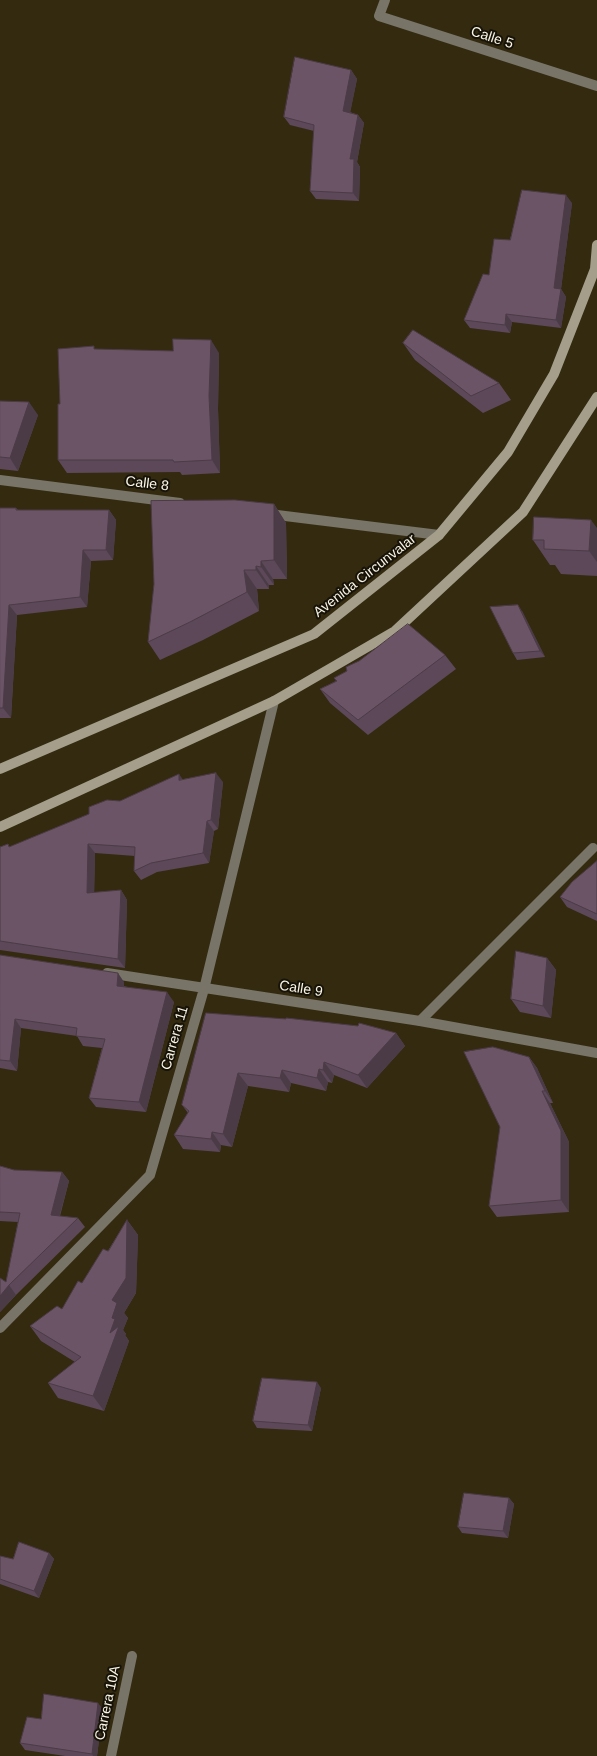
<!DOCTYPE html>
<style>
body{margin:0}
canvas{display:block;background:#332a10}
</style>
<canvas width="597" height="1756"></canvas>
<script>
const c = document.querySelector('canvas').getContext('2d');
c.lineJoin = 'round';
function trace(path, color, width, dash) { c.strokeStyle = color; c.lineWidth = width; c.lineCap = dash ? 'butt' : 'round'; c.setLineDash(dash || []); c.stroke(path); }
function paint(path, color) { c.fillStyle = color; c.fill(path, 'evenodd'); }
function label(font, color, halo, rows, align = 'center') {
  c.font = font + ' Helvetica,sans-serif'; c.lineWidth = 4; c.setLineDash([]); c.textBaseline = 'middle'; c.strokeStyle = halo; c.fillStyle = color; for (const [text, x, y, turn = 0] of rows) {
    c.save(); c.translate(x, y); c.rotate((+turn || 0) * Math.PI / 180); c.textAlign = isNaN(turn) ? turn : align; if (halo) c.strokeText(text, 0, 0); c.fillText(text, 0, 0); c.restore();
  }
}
const lane = new Path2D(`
 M420,1021L593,848
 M111,1756L132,1656`);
const street = new Path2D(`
 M385,0L379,16L597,86
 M0,480L180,503
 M269,514L439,535
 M107,973L420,1021L597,1053
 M0,1328L150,1175L204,989L274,701`);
const secondary = new Path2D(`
 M0,769L314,634L439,535L508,452L554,374L595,269L597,245
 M0,827L274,701L395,631L523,512L597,397`);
const wall = new Path2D(`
 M351,70L357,79L350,112L358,115L364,123L357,162L360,167L359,201L316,199L310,191L314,131L290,125L284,117Z
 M572,203L561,289L566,297L561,328L512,322L510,333L470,328L464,320L510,240Z
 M403,343L499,383L511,400L483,413L415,360Z
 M96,349L219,353L218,409L220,473L182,475L180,472L67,473L58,460L60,404Z
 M0,401L38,415L18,471L0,469Z
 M274,504L286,523L287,579H273L274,585H269V589H257L259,611L203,640L160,660L148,642Z
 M0,508H16L18,510H109L116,520L113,560L91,561L87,607L17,615L11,718H0Z
 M597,528V576L561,574L555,565H550L533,540Z
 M522,611L545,657L517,660L513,653Z
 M445,655L456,669L368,735L330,703L320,689L336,681L334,678Z
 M183,780L223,782L218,829L214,831L209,863L157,872L141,880L134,871L135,856L95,853L94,893L121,890L127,900L125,968L0,950V847L8,844L10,847L120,801Z
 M597,861V921L567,907L560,897Z
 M0,955L124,982V986L174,1002L146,1112L96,1107L89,1098L102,1048L83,1046L77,1036L21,1028L17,1071L0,1068Z
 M547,958L556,970L551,1018L520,1012L511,999Z
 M206,1013L396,1033L405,1046L367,1088L334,1075L332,1083L328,1082L326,1091L291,1083L289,1092L248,1086L232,1147L221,1145L220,1152L183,1149L174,1135L188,1113L182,1105Z
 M529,1057L537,1068L553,1103H550L569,1142V1212L497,1217L489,1206Z
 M0,1166L14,1170L62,1172L69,1181L60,1216L78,1218L85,1227L16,1295L0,1312V1278L6,1282L18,1222L0,1221Z
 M127,1220L138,1235L136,1293L124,1313L128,1318L123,1330L126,1334L125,1335L129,1341L104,1411L58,1398L48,1383L75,1362L41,1341L30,1326L62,1309L108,1251Z
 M321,1388L312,1431L257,1428L253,1421Z
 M509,1498L514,1504L508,1538L462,1533L458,1527Z
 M49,1553L54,1559L39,1598L0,1584V1556L13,1559Z
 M103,1709L97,1756H65L25,1750L20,1743L41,1719Z`);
const shadedWall = new Path2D(`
 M351,70L357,79L349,119L343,111Z
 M358,115L364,123L357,162L360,167L359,201L353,193L350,159Z
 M566,195L572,203L561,289L566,297L561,328L556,320L554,288Z
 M506,314L512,322L510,333L505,325Z
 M211,340L219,353L218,409L220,473L212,460L209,396Z
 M29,402L38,415L18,471L10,458Z
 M274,504L286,523L287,579L274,560Z
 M109,510L116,520L113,560L106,550Z
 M591,520L597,528V562L589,551Z
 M83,550L91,561L87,607L80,597Z
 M261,561L273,579L274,585L261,567Z
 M256,566L269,585V589L256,570Z
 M244,570L257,589L259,611L247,592Z
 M9,605L17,615L11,718L3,708Z
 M518,605L522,611L545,657L540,651Z
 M216,773L223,782L218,829L211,820Z
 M179,774L186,784L179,780Z
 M207,821L214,831L209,863L203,853Z
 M88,844L95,853L94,903L87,893Z
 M121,890L127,900L125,968L118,959Z
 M547,958L556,970L551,1018L543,1006Z
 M118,973L124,982V995L117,986Z
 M167,992L174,1002L146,1112L139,1102Z
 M15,1019L21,1028L17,1071L10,1061Z
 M396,1033L405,1046L367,1088L358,1075Z
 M529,1057L537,1068L553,1103L545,1091Z
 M324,1062L334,1075L332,1083L323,1070Z
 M319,1069L328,1082L326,1091L317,1078Z
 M282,1070L291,1083L289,1092L280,1078Z
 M238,1073L248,1086L232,1147L223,1134Z
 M542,1091L550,1103L569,1142V1212L561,1200Z
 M212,1132L221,1145L220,1152L211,1139Z
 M62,1172L69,1181L57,1225L51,1215Z
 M127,1220L138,1235L136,1293L124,1313L128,1318L123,1330L126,1334L125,1335L129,1341L104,1411L93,1396L110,1333L112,1318V1300Z
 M9,1285L16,1295L0,1312V1296Z
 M317,1382L321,1388L312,1431L308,1425Z
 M509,1498L514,1504L508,1538L503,1531Z
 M49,1553L54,1559L39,1598L34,1591Z
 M98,1703L103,1709L97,1756H93L92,1754Z`);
const building = new Path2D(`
 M295,57L351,70L343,111L358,115L350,159H354L353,193L310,191L314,125L284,117Z
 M522,190L566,195L554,288L561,289L556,320L506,314L505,325L464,320L483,274L489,275L494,239L510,240Z
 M413,330L499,383L471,396L403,343Z
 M173,339L211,340L209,396L212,460L174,462L173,460H58V404H60L58,349L94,346V349L173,351Z
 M0,401L29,402L10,458L0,457Z
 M235,500L274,504V560L261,561V567L256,566V570H244L247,592L190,622L148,642L154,584L151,501Z
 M0,508H16V510H109L106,550H83L80,597L9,605L3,708H0Z
 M534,517L591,520L589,551L544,549V540H533Z
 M518,605L540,651L513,653L490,607Z
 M408,624L445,655L358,720L320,689L337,681L334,678L347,671L346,667L359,661Z
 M216,773L211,820L207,821L203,853L151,863L134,871L135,847L88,844L87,893L121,890L118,959L0,941V847L8,844L9,847L89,814V807L107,800L120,801L179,774V780Z
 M597,861V914L560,897L572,882Z
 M516,951L547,958L543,1006L511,999Z
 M0,955L118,973L117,986L167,992L139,1102L89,1098L105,1039L76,1036L77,1028L15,1019L10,1061L0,1060Z
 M206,1013L286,1019V1018L358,1026L359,1023L396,1033L358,1075L324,1062L323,1070L319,1069L317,1078L282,1070L280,1078L238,1073L223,1134L212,1132L211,1139L174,1135L189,1111L182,1105Z
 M493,1047L529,1057L545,1091H542L561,1131V1200L489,1206L500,1127L464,1052Z
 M0,1166L14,1170L62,1172L51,1215L78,1218L9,1285L0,1296V1278L6,1282L20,1213L0,1212Z
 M127,1220L126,1278L112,1300L117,1303L112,1318L115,1319L110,1333L119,1326L93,1396L48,1383L81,1357L30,1326L57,1306L62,1309L78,1281L82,1283L103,1249L108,1251Z
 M262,1378L317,1382L308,1425L253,1421Z
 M464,1493L509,1498L503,1531L458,1527Z
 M19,1542L49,1553L34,1591L0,1579V1556L13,1559Z
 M44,1694L98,1703L92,1754L20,1743L27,1717L41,1719Z`);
const streetNames = [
 ["Calle 5",492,38,18],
 ["Calle 8",147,484,7],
 ["Avenida Circunvalar",365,576,-38],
 ["Calle 9",301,989,9],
 ["Carrera 11",175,1038,-74],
 ["Carrera 10A",108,1703,-78]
];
trace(lane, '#787468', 10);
trace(street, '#787468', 10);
trace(secondary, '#a49e8a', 10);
paint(wall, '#5c4858');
paint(shadedWall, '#4b3b47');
paint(building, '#6b5466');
trace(building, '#4b3b47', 1);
label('14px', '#faf5e5', '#171308', streetNames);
</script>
